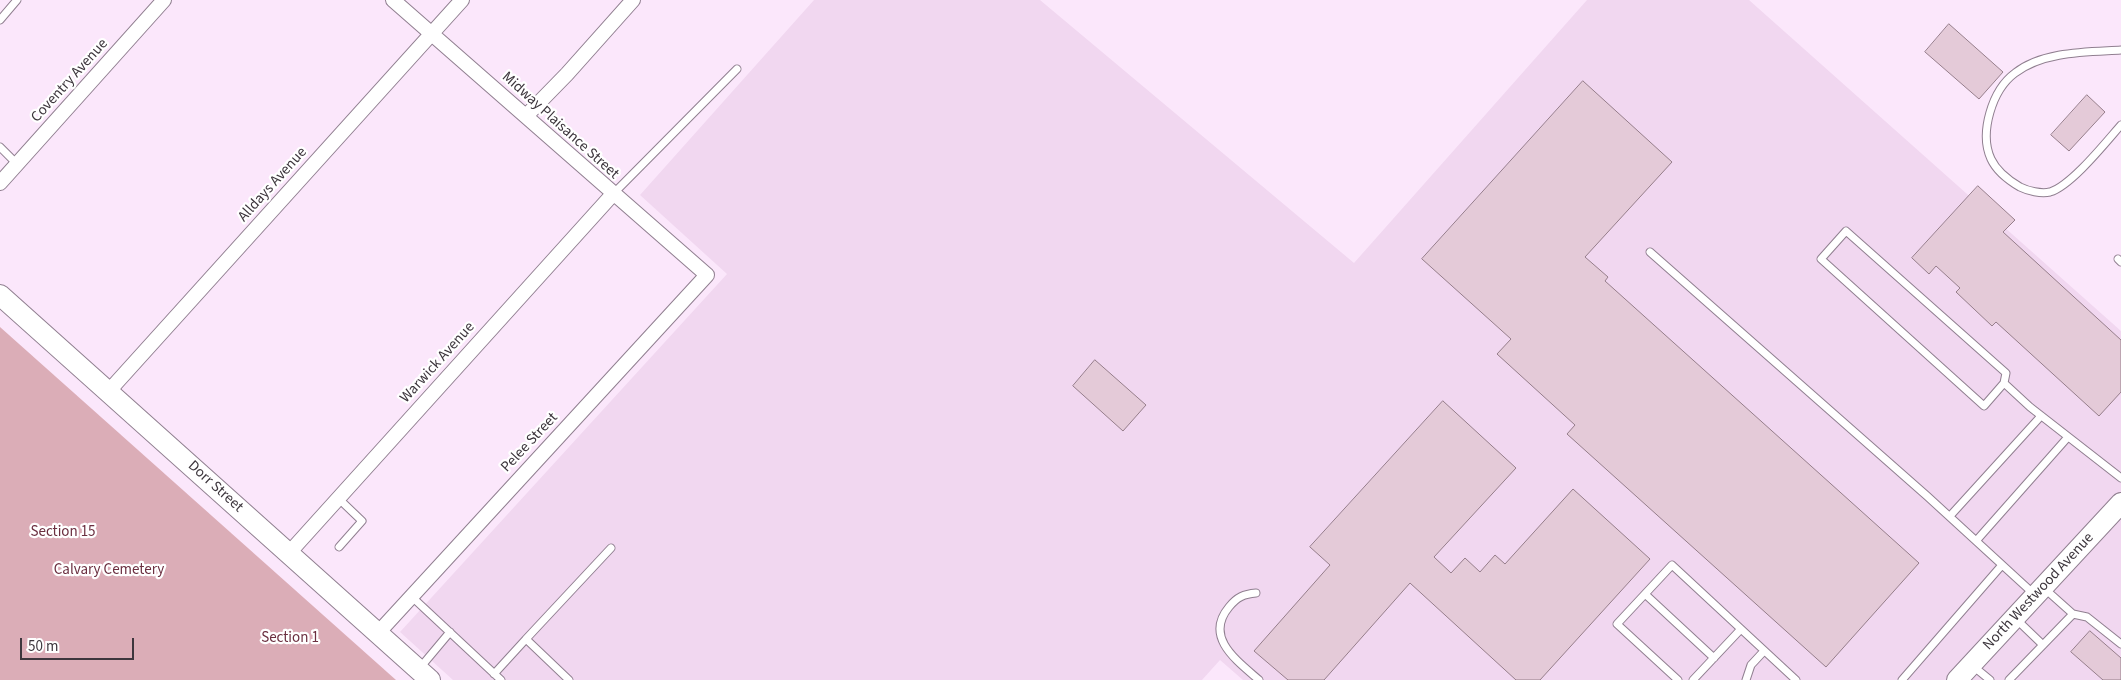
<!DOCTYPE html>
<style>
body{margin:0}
#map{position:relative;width:2121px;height:680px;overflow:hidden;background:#fbe7fb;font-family:"Source Sans 3",sans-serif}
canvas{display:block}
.scale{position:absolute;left:20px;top:638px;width:114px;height:22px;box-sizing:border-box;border:2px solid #3d363d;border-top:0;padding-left:6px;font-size:15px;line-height:18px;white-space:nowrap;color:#3d363d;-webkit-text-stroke:4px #fff;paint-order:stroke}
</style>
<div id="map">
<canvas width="2121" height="680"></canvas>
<div class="scale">50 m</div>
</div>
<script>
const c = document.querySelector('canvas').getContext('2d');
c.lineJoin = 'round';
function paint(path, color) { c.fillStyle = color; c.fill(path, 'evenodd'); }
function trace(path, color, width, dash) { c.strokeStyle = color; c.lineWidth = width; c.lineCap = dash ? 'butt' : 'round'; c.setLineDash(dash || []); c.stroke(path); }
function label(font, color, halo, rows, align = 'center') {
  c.font = font + ' "Source Sans 3",sans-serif'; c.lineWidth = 4.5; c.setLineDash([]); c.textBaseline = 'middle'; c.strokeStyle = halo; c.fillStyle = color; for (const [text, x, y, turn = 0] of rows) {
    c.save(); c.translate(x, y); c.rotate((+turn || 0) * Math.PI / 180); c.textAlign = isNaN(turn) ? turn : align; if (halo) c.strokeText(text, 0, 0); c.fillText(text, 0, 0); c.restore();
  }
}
const built = new Path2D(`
 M814,0H1040L1354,263L1587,0H1749L2121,331V680H1243L1220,660L1202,680H453L400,632L727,274L640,195Z`);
const green = new Path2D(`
 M0,327L396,680H0Z`);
const building = new Path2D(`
 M1949,24L2003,72L1979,99L1925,52Z
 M1583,81L1672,162L1585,257L1608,277L1605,281L1919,563L1826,667L1567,434L1575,425L1497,354L1511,339L1422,259Z
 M2087,95L2105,112L2069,151L2051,135Z
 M1978,186L2015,220L2003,232L2121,340V392L2099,416L1996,322L1992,326L1956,292L1960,288L1936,266L1929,274L1912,258Z
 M1095,360L1146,405L1123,431L1073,386Z
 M1443,401L1516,468L1434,557L1451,573L1465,558L1480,572L1495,555L1505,564L1573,489L1650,559L1540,680H1516L1410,583L1324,680H1288L1254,651L1330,565L1310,547Z
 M2090,631L2121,658V680H2103L2071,652Z`);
const lane = new Path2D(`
 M0,20L17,0
 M2121,50C2088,52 2043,51 2015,73C1992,90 1979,133 1991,159C1997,172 2008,180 2020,187C2028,191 2041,194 2050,192C2071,186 2106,142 2121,125
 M0,147L17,164
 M613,194L737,69
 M1650,252L1927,496L2035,595
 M2118,259L2121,262
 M2004,383L2006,373L1846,231L1821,259L1984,406L2004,383L2030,407L2121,478
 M338,498L362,521L339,547
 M1950,516L2041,416
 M1976,541L2068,437
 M2045,589L2073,614L2087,617L2121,644
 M1256,593C1244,594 1237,597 1229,607C1204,637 1236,660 1259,680
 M1645,594L1714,658
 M411,596L501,680
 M2016,619L2043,645
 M526,639L611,548
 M1973,666L1990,680
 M419,669L450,632
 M494,674L526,639L569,680
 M1678,680L1617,624L1672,565L1796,680
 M1693,680L1741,629
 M1746,680L1751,665L1764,651
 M1902,680L2002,565
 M2009,680L2073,614`);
const street = new Path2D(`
 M526,116L567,74L633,0
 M0,183L164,0
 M108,392L462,0
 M289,553L613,194
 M378,633L707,275L393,0`);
const secondary = new Path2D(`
 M0,295L430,680
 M1957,680L2121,503`);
const streetNames = [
 ["Coventry Avenue",70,81,-48],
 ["Midway Plaisance Street",560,126,42],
 ["Alldays Avenue",273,185,-48],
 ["Warwick Avenue",438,363,-48],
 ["Pelee Street",530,443,-47],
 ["Dorr Street",215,487,42],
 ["North Westwood Avenue",2039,592,-47]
];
const parkNames = [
 ["Section 15",63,533],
 ["Calvary Cemetery",109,571],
 ["Section 1",290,639]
];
paint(built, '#f1d7f0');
paint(green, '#dbadb7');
paint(building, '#e4cad8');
trace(building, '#967e8b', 1);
trace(lane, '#907f90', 9);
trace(street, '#907f90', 16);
trace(secondary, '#907f90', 22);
trace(lane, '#fff', 7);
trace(street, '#fff', 14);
trace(secondary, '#fff', 20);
label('15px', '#3d363d', '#fff', streetNames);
label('15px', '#6b2f40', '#fff', parkNames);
</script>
